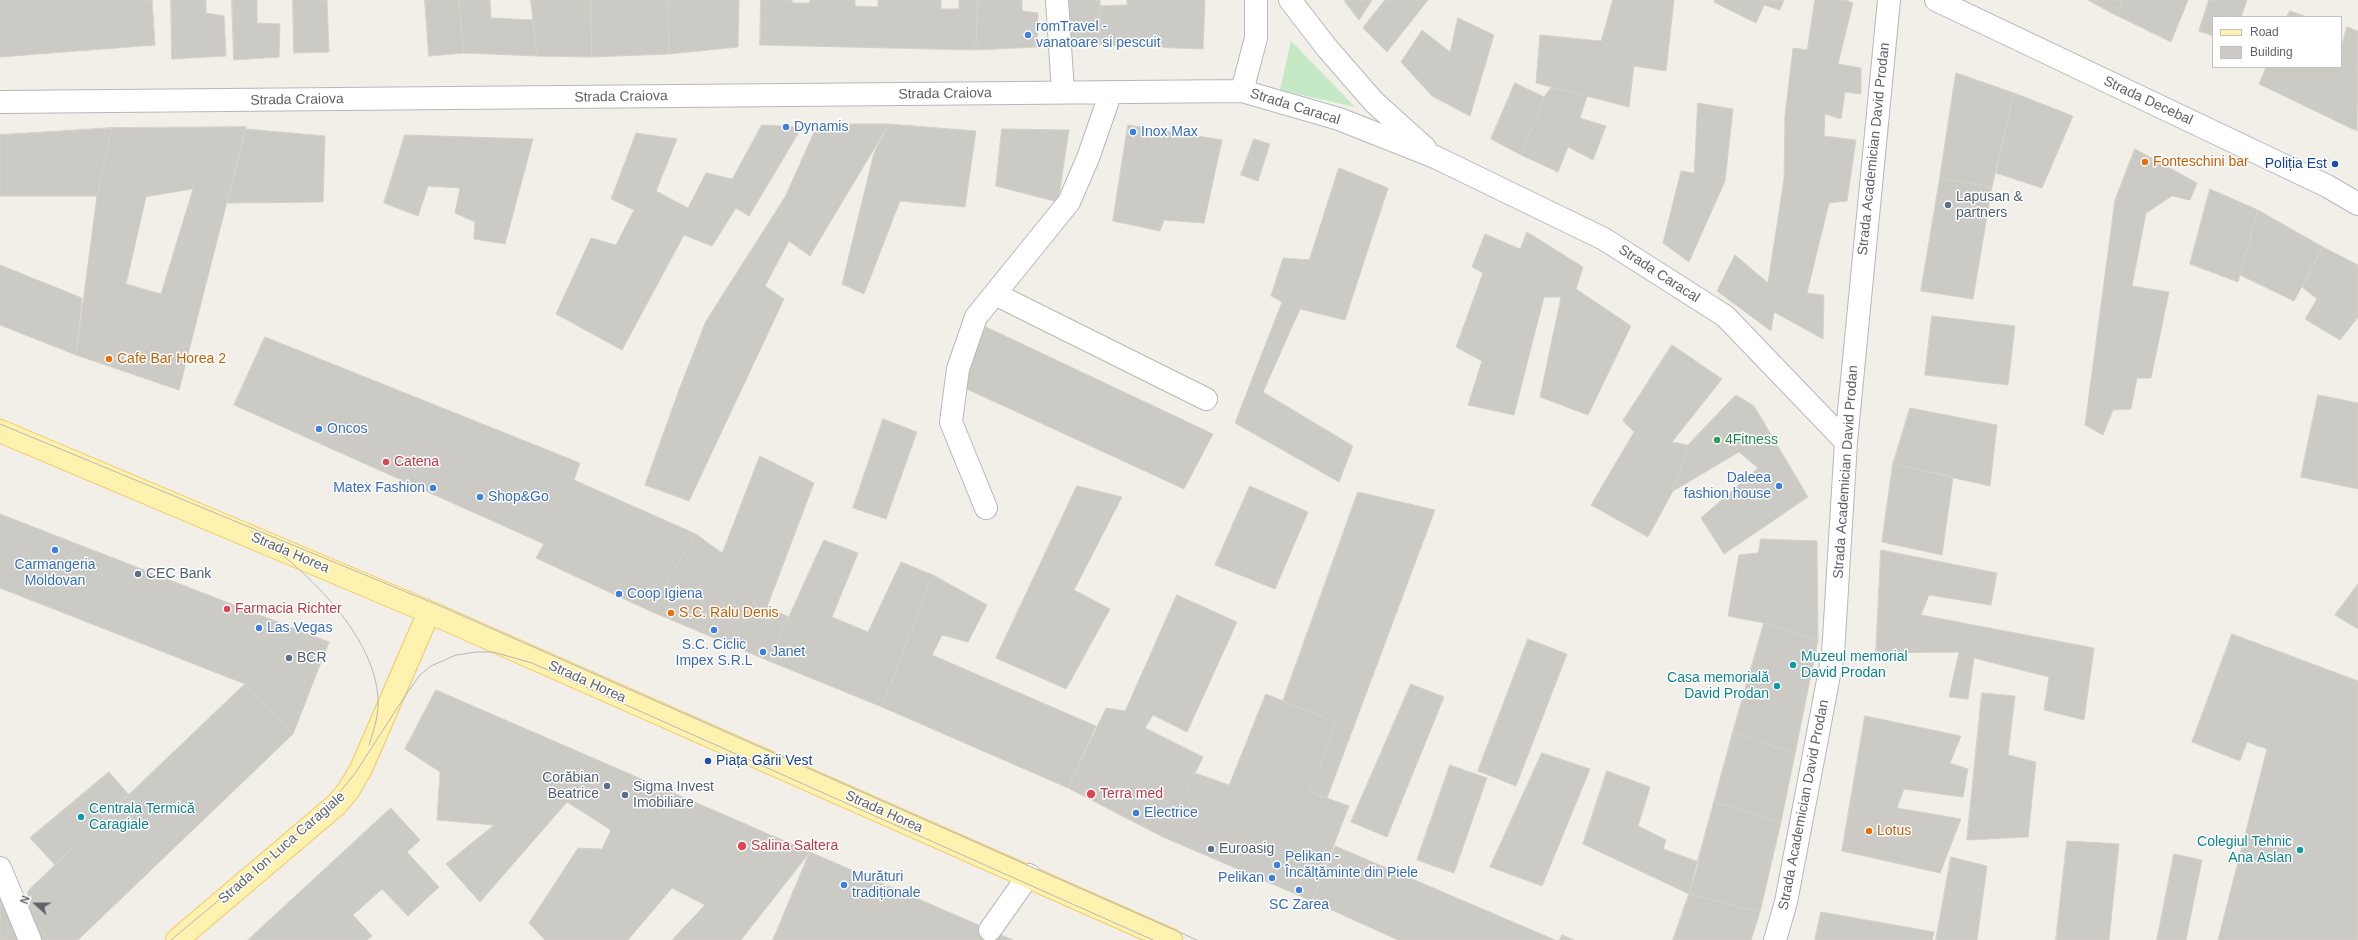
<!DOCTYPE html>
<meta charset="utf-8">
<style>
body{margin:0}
#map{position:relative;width:2358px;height:940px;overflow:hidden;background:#f1efe8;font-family:Arial,sans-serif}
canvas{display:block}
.legend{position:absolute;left:2212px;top:16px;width:130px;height:52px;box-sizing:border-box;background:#fff;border:1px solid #bfc1c3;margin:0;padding:5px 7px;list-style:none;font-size:12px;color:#5f6368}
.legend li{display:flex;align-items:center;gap:8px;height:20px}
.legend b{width:20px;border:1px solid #bfc1c3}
.north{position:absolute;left:16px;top:884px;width:40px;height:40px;-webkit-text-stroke:3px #fff;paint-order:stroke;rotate:291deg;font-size:11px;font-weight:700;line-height:16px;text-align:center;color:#5f6368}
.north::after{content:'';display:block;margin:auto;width:14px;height:18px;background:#5f6368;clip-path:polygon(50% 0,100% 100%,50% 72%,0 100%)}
</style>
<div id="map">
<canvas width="2358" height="940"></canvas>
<ul class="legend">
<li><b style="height:5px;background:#fff2af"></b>Road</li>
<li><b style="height:11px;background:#cccac5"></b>Building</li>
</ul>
<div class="north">N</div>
</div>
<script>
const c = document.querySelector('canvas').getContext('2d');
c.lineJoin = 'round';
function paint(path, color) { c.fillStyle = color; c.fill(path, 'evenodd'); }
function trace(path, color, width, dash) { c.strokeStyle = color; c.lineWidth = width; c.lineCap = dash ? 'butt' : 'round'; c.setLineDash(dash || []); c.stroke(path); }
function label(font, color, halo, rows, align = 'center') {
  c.font = font + ' Arial,sans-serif'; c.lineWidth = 3; c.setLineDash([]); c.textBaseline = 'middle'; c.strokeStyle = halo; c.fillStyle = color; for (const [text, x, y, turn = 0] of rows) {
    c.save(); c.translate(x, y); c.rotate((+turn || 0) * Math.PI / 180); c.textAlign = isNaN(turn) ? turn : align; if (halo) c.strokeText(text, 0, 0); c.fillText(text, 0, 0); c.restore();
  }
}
const green = new Path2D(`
 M1291,41L1355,107L1280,90Z`);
const building = new Path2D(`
 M0,0H152L155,45L0,57Z
 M171,0H206V13L224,16L226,56L172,59Z
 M232,0H257V23L280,24L279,57L234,60Z
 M293,0H327L329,52L294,53Z
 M425,0H459L464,53L429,56Z
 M459,0H490L491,18L533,20L537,56L464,53Z
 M531,0H591L592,57L537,56Z
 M591,0H668L669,54L592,57Z
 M668,0H739L738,47L669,54Z
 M761,0H792V3H810V0H855V6L878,7V0H941V9H959V0H978L976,50L760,45Z
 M978,0H1022V11L1038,13L1037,47L976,50Z
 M1064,0H1100V45H1062Z
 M1127,0H1205L1203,49L1100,45V6L1127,5Z
 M1344,0H1372L1359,20Z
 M1385,0H1428L1387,52L1363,28Z
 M1613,0H1674L1666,71L1634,66L1629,107L1536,83L1540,35L1601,41Z
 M1715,0H1784L1780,10L1764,5L1756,23L1714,2Z
 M1815,0H1845L1853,3L1838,64L1861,68V94L1845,92L1841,119L1825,114L1824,136L1856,140L1847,201L1829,203L1807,293L1824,295L1823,339L1774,312L1771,331L1717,291L1735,255L1768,283L1784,179L1785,116L1793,48L1807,50Z
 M2088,0H2122L2118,16Z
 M2122,0H2188L2171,42L2118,16Z
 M2209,0H2247L2241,17H2213V36L2199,31Z
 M2290,11L2307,17H2287Z
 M1458,18L1494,35L1470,116L1432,96L1401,62L1422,30L1450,52Z
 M2347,27L2358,31L2357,131L2259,84L2266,67H2341V49Z
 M1956,73L2014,93L1992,187L1940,178Z
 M1515,83L1544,97L1521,155L1491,139Z
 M1552,87L1587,96L1580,118L1606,126L1593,160L1568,147L1558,172L1521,155L1544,97Z
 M2014,93L2073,116L2042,188L1996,173Z
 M1698,103L1733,109L1725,181L1689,262L1663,243L1681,171L1694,173Z
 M818,124H889L810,256L789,241L765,286L784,299L689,501L645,485L679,390L706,321L785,197Z
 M889,124L976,131L965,207L900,201L864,294L842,284L874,153Z
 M762,125L802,127L749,216L736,208L712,246L684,235L622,350L556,314L591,238L616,245L634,210L611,199L636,133L677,139L656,191L688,208L706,173L732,179Z
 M1128,125L1222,140L1204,223L1164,220L1160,231L1113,221Z
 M246,127L179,390L76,355L97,196L112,128ZM193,189L161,294L126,284L146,197Z
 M112,128L97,196H0V135Z
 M246,129L325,136L323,202L227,203Z
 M1002,129L1069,130L1058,202L996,186Z
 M405,135L533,139L505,244L474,239L475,222L455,213L460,188L428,186L418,216L384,203Z
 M1254,139L1270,144L1258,181L1241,175Z
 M2135,149L2197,183L2190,200L2172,196L2146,213L2132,286L2169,292L2151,378H2137L2131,409L2113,410L2103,435L2085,425L2115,200Z
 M1339,168L1388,188L1345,320L1300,309L1263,392L1353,446L1339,482L1235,423L1282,302L1271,296L1283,258L1309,260Z
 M1940,178L1992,187L1973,299L1921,291Z
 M2210,189L2258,210L2238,282L2190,264Z
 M2258,210L2323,247L2294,301L2240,275Z
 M1527,232L1583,267L1576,289L1631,326L1588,415L1540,397L1561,297H1544L1514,415L1468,405L1482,361L1456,347L1483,273L1472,267L1485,234L1520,249Z
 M2323,247L2358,265V317L2340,340L2305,319L2317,299L2302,287Z
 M0,265L82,298L76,355L0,325Z
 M1932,316L2015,326L2008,385L1925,375Z
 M986,327L1213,434L1184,489L956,384Z
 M265,337L580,463L574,480L696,534L650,611L536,558L544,544L234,405Z
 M1672,345L1722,379L1672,442L1688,445L1673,491L1648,537L1591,505L1634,432L1623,421Z
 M1736,395L1754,406L1808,497L1724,554L1701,518L1758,468L1739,452L1673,491L1688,445Z
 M2318,395L2358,403V489L2301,477Z
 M1910,408L1997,425L1990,486L1893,464Z
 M883,419L917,432L886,519L853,508Z
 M760,456L814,483L767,607L789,617L769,661L650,611L696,534L722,553Z
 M1893,464L1953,477L1942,555L1882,542Z
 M1077,486L1122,497L1074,590L1110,609L1066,689L996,658Z
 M1250,486L1308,512L1275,589L1215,565Z
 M1358,492L1435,510L1327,798L1310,792L1336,722L1283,701Z
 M0,514L329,642L293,734L245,684L0,588Z
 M1761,539L1817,541L1818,640L1764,623L1728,616L1739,555L1758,553Z
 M824,540L858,553L832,617L868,632L901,562L933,575L882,707L769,661Z
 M1881,550L1997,573L1991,605L1929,595L1921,615L2094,648L2084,720L2044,710L2049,677L1974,658L1968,699L1949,697L1959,652L1876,653Z
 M933,575L987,605L968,642L942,635L932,655L1096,726L1068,788L882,707Z
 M2358,584V629L2335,615Z
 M1177,595L1237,622L1187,732L1153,715L1145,728L1203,757L1163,837L1068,788L1106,708L1125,711Z
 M1764,623L1818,640L1795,754L1733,732Z
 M2232,634L2358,681V940H2218L2267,749L2247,742L2240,761L2192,742Z
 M1528,639L1567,654L1516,786L1478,771Z
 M245,684L293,734L78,940H41L25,923L28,891Z
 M1411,684L1444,697L1387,837L1351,822Z
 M436,690L810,852L741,940H672L705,905L672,888L628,940H545L529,923L578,848L602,849L611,830L567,802L480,902L446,864L494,825L437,820L440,772L405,749Z
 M1982,693L2015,696L2008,755L2036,762L2028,837L1967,840Z
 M1266,694L1336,722L1310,792L1349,806L1312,901L1163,837L1195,773L1229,785Z
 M1865,716L1961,736L1950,763L1968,769L1963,797L1904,789L1897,808L1961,819L1940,873L1842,851Z
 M1733,732L1795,754L1781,822L1714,802Z
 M1542,753L1590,769L1542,886L1490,867Z
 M1450,765L1487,778L1454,873L1417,860Z
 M1607,771L1650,787L1638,826L1666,840L1663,849L1699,862L1689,894L1583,844Z
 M109,772L129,795L55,865L30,838Z
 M1714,802L1781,822L1760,912L1689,894Z
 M391,808L420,840L407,852L439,887L408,916L382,889L353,915L372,936L367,940H248Z
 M2067,841L2119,844L2109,940H2056Z
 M1335,846L1555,940H1398L1312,901Z
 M810,852L1013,940H773Z
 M2174,854L2202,860L2186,940H2157Z
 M1951,857L1987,866L1977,940H1936Z
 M1689,894L1760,912L1751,940H1673Z
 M8,896L18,940H0V898Z
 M1821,912L1934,932L1932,940H1815Z
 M1562,935L1574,940H1560Z`);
const minor = new Path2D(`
 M1057,0L1063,92
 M1256,0V38L1242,91L1339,119L1435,157L1604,239L1725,316L1846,442
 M1290,0L1327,48L1374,102L1425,148
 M1936,0L2327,186L2358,204
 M0,102L1242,91
 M995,294L1206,399
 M986,508L951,422L958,369L976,317L1069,202L1088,158L1111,92
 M0,868L30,940
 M990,930L1029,875
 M1775,940L1786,902L1833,654L1846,442L1889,0`);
const major = new Path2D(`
 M0,431L429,612L1171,940
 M177,940L336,805L348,791L361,769L429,612`);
const tram = new Path2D(`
 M0,424L445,608L1197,940
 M251,531C302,567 374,632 378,698C379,714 374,730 369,745
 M171,940L278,851L331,803L356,772L405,696L420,675L431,666L456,655L476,652H493L532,663L1153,940`);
const markers = [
 [1028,35,4,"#3f7fe0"],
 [786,127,4,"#3f7fe0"],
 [1133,132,4,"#3f7fe0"],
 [2145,162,4,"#e8710a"],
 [2335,164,4,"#1a4fb4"],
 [1948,205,4,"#5c6f8a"],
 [109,359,4,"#e8710a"],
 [319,429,4,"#3f7fe0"],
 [1717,440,4,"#2e9e5b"],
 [386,462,4,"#e0444e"],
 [1779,486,4,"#3f7fe0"],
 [433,488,4,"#3f7fe0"],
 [480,497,4,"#3f7fe0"],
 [55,550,4,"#3f7fe0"],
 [138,574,4,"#5c6f8a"],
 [619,594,4,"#3f7fe0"],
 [227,609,4,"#e0444e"],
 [671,613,4,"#e8710a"],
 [259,628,4,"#3f7fe0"],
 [714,630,4,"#3f7fe0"],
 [763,652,4,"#3f7fe0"],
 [289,658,4,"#5c6f8a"],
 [1793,665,4,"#0f9aa8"],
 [1777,686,4,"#0f9aa8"],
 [708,761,4,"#1a4fb4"],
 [607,786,4,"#5c6f8a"],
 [1091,794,5,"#e0444e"],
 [625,795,4,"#5c6f8a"],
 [1136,813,4,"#3f7fe0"],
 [81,817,4,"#0f9aa8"],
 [1869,831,4,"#e8710a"],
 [742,846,5,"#e0444e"],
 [1211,849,4,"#5c6f8a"],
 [2300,850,4,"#0f9aa8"],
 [1277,865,4,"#3f7fe0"],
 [1272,878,4,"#3f7fe0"],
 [844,885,4,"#3f7fe0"],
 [1299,890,4,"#3f7fe0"]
];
const shopNames = [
 ["romTravel -",1036,27],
 ["vanatoare si pescuit",1036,43],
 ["Dynamis",794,127],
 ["Inox Max",1141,132],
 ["Oncos",327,429],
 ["Daleea",1771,478,"right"],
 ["fashion house",1771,494,"right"],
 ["Matex Fashion",425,488,"right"],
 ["Shop&Go",488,497],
 ["Carmangeria",55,565,"center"],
 ["Moldovan",55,581,"center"],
 ["Coop Igiena",627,594],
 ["Las Vegas",267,628],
 ["S.C. Ciclic",714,645,"center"],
 ["Impex S.R.L",714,661,"center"],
 ["Janet",771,652],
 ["Electrice",1144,813],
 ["Pelikan -",1285,857],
 ["Încălțăminte din Piele",1285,873],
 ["Murături",852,877],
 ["tradiționale",852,893],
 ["Pelikan",1264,878,"right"],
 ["SC Zarea",1299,905,"center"]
];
const streetNames = [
 ["Strada Craiova",945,94,-1],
 ["Strada Craiova",621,97,-1],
 ["Strada Craiova",297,100,-1],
 ["Strada Decebal",2148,101,25],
 ["Strada Caracal",1295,107,17],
 ["Strada Academician David Prodan",1874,149,-84],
 ["Strada Caracal",1659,274,33],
 ["Strada Academician David Prodan",1846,472,-86],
 ["Strada Horea",290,553,23],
 ["Strada Horea",587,682,24],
 ["Strada Academician David Prodan",1804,805,-79],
 ["Strada Horea",884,812,24],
 ["Strada Ion Luca Caragiale",282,848,-41]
];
const foodNames = [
 ["Fonteschini bar",2153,162],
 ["Cafe Bar Horea 2",117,359],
 ["S.C. Ralu Denis",679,613],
 ["Lotus",1877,831]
];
const transitNames = [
 ["Poliția Est",2327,164],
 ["Piața Gării Vest",716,761,"left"]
];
const serviceNames = [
 ["Lapusan &",1956,197],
 ["partners",1956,213],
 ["CEC Bank",146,574],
 ["BCR",297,658],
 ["Corăbian",599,778,"right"],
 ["Beatrice",599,794,"right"],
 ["Sigma Invest",633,787],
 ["Imobiliare",633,803],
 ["Euroasig",1219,849]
];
const leisureNames = [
 ["4Fitness",1725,440]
];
const healthNames = [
 ["Catena",394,462],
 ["Farmacia Richter",235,609],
 ["Terra med",1100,794],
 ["Salina Saltera",751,846]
];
const cultureNames = [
 ["Muzeul memorial",1801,657],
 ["David Prodan",1801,673],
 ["Casa memorială",1769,678,"right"],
 ["David Prodan",1769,694,"right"],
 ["Centrala Termică",89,809],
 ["Caragiale",89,825],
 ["Colegiul Tehnic",2292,842,"right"],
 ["Ana Aslan",2292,858,"right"]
];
paint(green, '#c5e8c5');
paint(building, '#cccac5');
trace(building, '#d6d1c6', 1);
trace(minor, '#b5b8bc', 24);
trace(major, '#f2c960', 24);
trace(minor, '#fff', 22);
trace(major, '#fff2af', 22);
trace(tram, '#b6b7b8', 1);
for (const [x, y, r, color] of markers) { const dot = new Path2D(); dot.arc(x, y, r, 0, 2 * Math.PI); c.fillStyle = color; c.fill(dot); trace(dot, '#fff', 1.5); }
label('14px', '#366cbe', '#fff', shopNames, 'left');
label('14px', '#5f6368', '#fff', streetNames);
label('14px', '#c56008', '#fff', foodNames, 'left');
label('14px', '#164399', '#fff', transitNames, 'right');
label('14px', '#4e5e75', '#fff', serviceNames, 'left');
label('14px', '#27864d', '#fff', leisureNames, 'left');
label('14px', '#be3a42', '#fff', healthNames, 'left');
label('14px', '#0d838f', '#fff', cultureNames, 'left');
</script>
